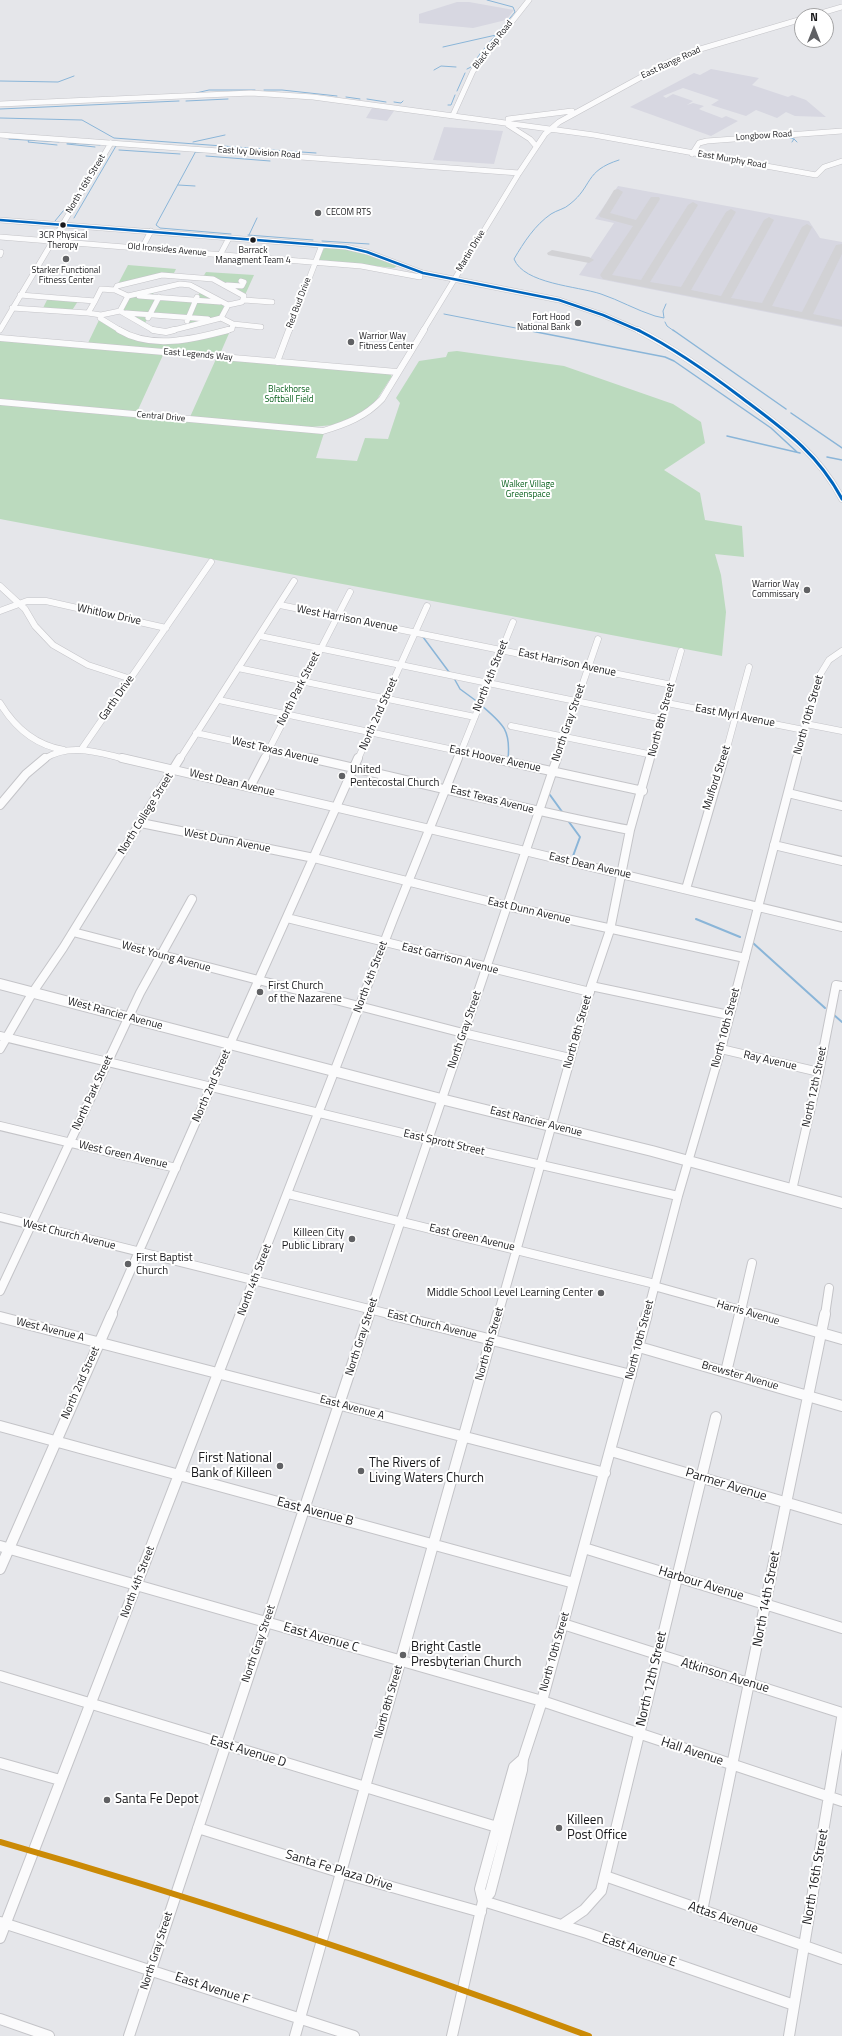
<!DOCTYPE html>
<style>
body{margin:0}
#map{position:relative;width:842px;height:2036px;overflow:hidden;background:#e5e6ea;font-family:"Titillium Web",sans-serif}
canvas{display:block}
.north{position:absolute;left:794px;top:8px;width:40px;height:40px;box-sizing:border-box;background:#fff;border:1px solid #a3a3a4;border-radius:50%;rotate:0deg;font-size:11px;font-weight:700;line-height:16px;text-align:center;color:#19191c}
.north::after{content:'';display:block;margin:auto;width:14px;height:18px;background:#606164;clip-path:polygon(50% 0,100% 100%,50% 72%,0 100%)}
</style>
<div id="map">
<canvas width="842" height="2036"></canvas>
<div class="north">N</div>
</div>
<script>
const c = document.querySelector('canvas').getContext('2d');
c.lineJoin = 'round';
function paint(path, color) { c.fillStyle = color; c.fill(path, 'evenodd'); }
function trace(path, color, width, dash) { c.strokeStyle = color; c.lineWidth = width; c.lineCap = dash ? 'butt' : 'round'; c.setLineDash(dash || []); c.stroke(path); }
function label(font, color, halo, rows, align = 'center') {
  c.font = font + ' "Titillium Web",sans-serif'; c.lineWidth = 4; c.setLineDash([]); c.textBaseline = 'middle'; c.strokeStyle = halo; c.fillStyle = color; for (const [text, x, y, turn = 0] of rows) {
    c.save(); c.translate(x, y); c.rotate((+turn || 0) * Math.PI / 180); c.textAlign = isNaN(turn) ? turn : align; if (halo) c.strokeText(text, 0, 0); c.fillText(text, 0, 0); c.restore();
  }
}
const built = new Path2D(`
 M457,2H469L514,10L506,20L473,28L419,23V14Z
 M711,69L759,78L752,85L788,97L792,95L806,100L826,117L795,116L786,112L777,118L756,110L746,116L711,105L719,100L683,88L663,96L666,98L673,94L693,101L687,105L693,103L704,106L699,109L701,110L722,118L726,116L738,121L711,136L630,107L694,73L700,75Z
 M372,108L394,111L387,121L366,118Z
 M444,127L503,131L494,164L433,160Z
 M618,186L809,221L820,238L842,242V327L579,275L614,223L595,219Z`);
const green = new Path2D(`
 M325,248L354,250L397,266L394,268L320,260L319,259L323,250Z
 M128,265L176,269L173,275L118,284Z
 M206,272L254,275L245,295L203,277Z
 M155,291L151,297L196,301L200,292L223,305L224,307L220,316L186,326L189,317L150,313L145,323L123,310L128,298Z
 M48,298L78,301L71,312L42,310Z
 M99,320L131,338L183,342L230,331L220,354L88,343Z
 M0,340L163,354V355L137,412L0,400Z
 M457,351L564,366L673,404L701,422L705,443L664,470L700,493L705,520L742,526L744,557L715,554L721,575L726,612L722,656L0,519V404L324,433L316,458L357,461L365,438L388,439L400,403L396,398L419,361L446,357L448,352Z
 M216,359L388,373L392,376L372,407L366,412L333,425L311,427L190,417Z`);
const streamFar2 = new Path2D(`
 M487,0L513,7L515,12L505,24
 M443,47L496,35
 M484,49L503,26
 M467,69L471,67L482,51
 M434,70L441,66L456,67
 M0,81L58,82L74,76
 M264,90H282L337,96
 M457,91L465,73
 M196,93L209,90H255
 M346,97L360,99
 M367,99L386,102
 M186,101L228,99
 M394,102L401,103L403,101
 M448,105H451L455,95
 M0,109L179,101
 M0,118L82,120L114,138L263,149
 M786,137L794,139L797,142
 M9,139L59,142
 M29,140L28,142L57,145
 M193,142L225,135
 M792,142L794,139
 M67,143L100,145
 M67,144L95,147
 M119,150L180,154
 M272,150L316,153
 M196,151L156,225L160,228L231,234
 M195,152H204
 M206,156L270,161
 M619,160C584,171 593,186 570,204C565,209 557,210 551,214C535,225 524,242 514,259C524,284 577,286 601,294C619,300 636,310 655,316L664,318L663,311L666,304
 M178,185L195,186
 M74,218L116,146
 M55,221L68,205
 M248,235L313,240
 M249,235L257,218
 M322,241L369,244
 M444,314L531,331
 M665,322L667,326L674,331`);
const streamFar1 = new Path2D(`
 M526,330L665,357L674,361L771,428L797,452
 M673,330L786,409
 M791,413L842,448
 M727,436L800,453
 M827,457L842,460
 M423,637L449,672
 M455,680L460,689L475,700
 M482,706C503,724 511,730 508,759`);
const stream = new Path2D(`
 M550,795L563,813
 M569,822L580,837L573,856
 M696,919L740,937
 M753,943L825,1008
 M834,1015L842,1022`);
const taxiway = new Path2D(`
 M618,189L623,192L610,213L636,220L651,197H659L660,199L612,275L641,280L688,205L693,202L698,205L650,282L681,287L726,212L731,209L736,212L691,290L721,296L764,220L769,217L774,220L731,298L762,303L802,227L807,224L812,227L772,306L802,312L835,247L836,245L842,244V254L813,314L842,320V326L603,279L600,275L633,226L600,217L599,215L614,190Z
 M552,250L589,257L594,260L589,263L548,255L547,253Z`);
const minorFar3 = new Path2D(`
 M811,16L842,7
 M0,104L251,93L313,97L594,135L816,175L824,167L842,161
 M453,115L473,71L529,0
 M508,119L572,111
 M508,125L530,139L536,146
 M0,135L519,173
 M692,154L699,143L707,141L842,131
 M0,220L346,247L367,252L423,273L559,300L603,315L640,331
 M0,237L361,266L420,277
 M142,248L151,231
 M0,255L1,252
 M220,255L229,238
 M227,285L242,286L244,282L241,281
 M20,295L95,301L88,313L101,315
 M128,296L115,290L117,286L162,275L213,279L244,296L242,302L228,305
 M139,296L220,302
 M244,300L272,302
 M95,301L101,289L115,290
 M12,308L88,313
 M120,311L101,315L100,318L121,331
 M126,313L208,319
 M148,318L159,297
 M221,318L233,324L232,329L224,331
 M187,321L197,297
 M233,324L261,327
 M0,330L111,143
 M159,331L153,330L120,311L128,296L180,284L190,285L228,305L221,318L170,331
 M289,331L322,245
 M423,331L519,173L545,134L559,122L667,63L697,50L802,19`);
const minorFar2 = new Path2D(`
 M119,330C152,350 194,339 228,330
 M153,330L166,332L174,330
 M638,330C675,349 709,373 742,398C783,429 817,452 842,499
 M0,338L397,372
 M277,362L289,330
 M0,402L323,431C346,424 365,417 382,399L424,330
 M0,586L25,609L35,626L53,645L88,665L131,679
 M280,605L672,685
 M0,611L27,601H46L166,628
 M260,636L663,719
 M238,668L475,717
 M219,700L496,759
 M0,703C15,728 35,745 64,750
 M667,703L804,730
 M806,724L842,731
 M511,726L653,755
 M196,733L314,759
 M81,750L211,562
 M44,759C70,742 99,753 126,759
 M180,759L294,581
 M264,759L350,592
 M358,759L427,606
 M458,759L513,622
 M557,759L598,639
 M650,759L681,651
 M724,759L749,667
 M797,759L818,678L829,660L842,651`);
const minorFar1 = new Path2D(`
 M122,758L525,851L842,927
 M310,758C417,782 523,809 630,830
 M491,758L643,791
 M250,787L265,758
 M788,793L842,806
 M0,805L26,774L45,758
 M141,823L314,858L507,906L745,958
 M774,845L842,861
 M686,889L724,758
 M287,918L590,992
 M73,932L463,1033L570,1058
 M591,986L729,1015
 M0,1036L427,1139L678,1196
 M0,1049L33,992L63,948L180,758
 M721,1049L819,1072
 M0,1126L176,1168
 M792,1190L819,1072L836,985L842,986
 M288,1194L655,1284
 M0,1217L393,1315
 M654,1286L758,1315
 M0,1291L140,993L192,899
 M111,1315L230,1044L358,758
 M240,1315L394,917L458,758
 M369,1315L557,758
 M498,1315L591,986L610,930L630,830L650,758
 M647,1315L678,1196L721,1049L797,758
 M740,1315L752,1263
 M825,1315L829,1288`);
const minor = new Path2D(`
 M389,1314L631,1375
 M755,1314L842,1339
 M0,1317L605,1473
 M639,1347L842,1406
 M726,1372L740,1314
 M0,1426L574,1583
 M611,1451L842,1519
 M0,1546L542,1701L842,1801
 M584,1548L842,1628
 M0,1569L112,1314
 M563,1624L842,1713
 M0,1676L497,1827
 M0,1763L60,1780
 M198,1828L342,1873L481,1912
 M605,1876L842,1959
 M483,1901L587,1933L794,2005
 M483,1901L480,1889L497,1827L514,1767L523,1759
 M702,1911L825,1314
 M0,1922L354,2036
 M562,1925L584,1910L601,1891L716,1417
 M0,1938L241,1314
 M0,2019L49,2036
 M129,2036L369,1314
 M295,2036L498,1314
 M452,2036L483,1901L490,1893L522,1770L523,1759L542,1701L647,1314
 M789,2036L842,1718`);
const major = new Path2D(`
 M0,984L441,1099L652,1151L842,1203`);
const bus1Far1 = new Path2D(`
 M0,220L346,247L367,252L423,273L559,300L603,315L640,331`);
const bus1 = new Path2D(`
 M638,330C675,349 709,373 742,398C783,429 817,452 842,499`);
const rail1 = new Path2D(`
 M0,1842C199,1899 395,1964 589,2036`);
const markers = [
 [318,213,4,"#606164"],
 [63,225,3.5,"#19191c"],
 [253,240,3.5,"#19191c"],
 [66,259,4,"#606164"],
 [578,323,4,"#606164"],
 [351,342,4,"#606164"],
 [807,590,4,"#606164"],
 [342,776,4,"#606164"],
 [260,992,4,"#606164"],
 [352,1239,4,"#606164"],
 [128,1264,4,"#606164"],
 [601,1293,4,"#606164"],
 [280,1466,4,"#606164"],
 [361,1471,4,"#606164"],
 [403,1655,4,"#606164"],
 [107,1800,4,"#606164"],
 [559,1828,4,"#606164"]
];
const farStreetnames = [
 ["Black Gap Road",493,45,-52],
 ["East Range Road",671,63,-25],
 ["Longbow Road",764,136,-4],
 ["East Ivy Division Road",259,153,4],
 ["East Murphy Road",732,160,10],
 ["North 16th Street",86,184,-59],
 ["Old Ironsides Avenue",167,250,5],
 ["Martin Drive",471,251,-59],
 ["Red Bud Drive",299,303,-69],
 ["East Legends Way",198,355,5],
 ["Central Drive",161,417,5]
];
const farPoinames = [
 ["CECOM RTS",326,213],
 ["Starker Functional",66,271,"center"],
 ["Fitness Center",66,281,"center"],
 ["Fort Hood",570,318,"right"],
 ["National Bank",570,328,"right"],
 ["Warrior Way",359,337],
 ["Fitness Center",359,347],
 ["Warrior Way",799,585,"right"],
 ["Commissary",799,595,"right"]
];
const farBusnames = [
 ["3CR Physical",63,236],
 ["Theropy",63,246],
 ["Barrack",253,251],
 ["Managment Team 4",253,261]
];
const farParknames = [
 ["Blackhorse",289,390],
 ["Softball Field",289,400],
 ["Walker Village",528,485],
 ["Greenspace",528,495]
];
const streetNames = [
 ["Whitlow Drive",109,615,12],
 ["West Harrison Avenue",347,619,11],
 ["East Harrison Avenue",567,663,12],
 ["North 4th Street",491,676,-68],
 ["North Park Street",299,689,-63],
 ["Garth Drive",117,698,-55],
 ["North 2nd Street",379,714,-66],
 ["North 10th Street",809,715,-74],
 ["East Myrl Avenue",735,716,11],
 ["North 8th Street",662,720,-75],
 ["North Gray Street",569,723,-71],
 ["West Texas Avenue",275,751,13],
 ["East Hoover Avenue",495,759,12],
 ["Mulford Street",717,778,-72],
 ["West Dean Avenue",232,783,13],
 ["East Texas Avenue",492,800,14],
 ["North College Street",146,814,-58],
 ["West Dunn Avenue",227,841,11],
 ["East Dean Avenue",590,866,13],
 ["East Dunn Avenue",529,911,13],
 ["West Young Avenue",166,957,15],
 ["East Garrison Avenue",450,959,14],
 ["North 4th Street",371,977,-69],
 ["West Rancier Avenue",115,1014,15],
 ["North 10th Street",726,1028,-75],
 ["North Gray Street",465,1030,-71],
 ["North 8th Street",578,1032,-74],
 ["Ray Avenue",770,1061,13],
 ["North 2nd Street",212,1086,-66],
 ["North 12th Street",815,1087,-78],
 ["North Park Street",93,1093,-65],
 ["East Rancier Avenue",536,1122,14],
 ["East Sprott Street",444,1143,13],
 ["West Green Avenue",123,1155,13],
 ["West Church Avenue",69,1235,14],
 ["East Green Avenue",472,1238,13],
 ["North 4th Street",255,1280,-69],
 ["Harris Avenue",748,1313,16],
 ["East Church Avenue",432,1325,14],
 ["West Avenue A",50,1330,14],
 ["North Gray Street",362,1337,-72],
 ["North 10th Street",640,1340,-75],
 ["North 8th Street",490,1344,-74],
 ["Brewster Avenue",740,1376,16],
 ["North 2nd Street",81,1383,-66],
 ["East Avenue A",352,1408,15],
 ["North 4th Street",138,1582,-69],
 ["North Gray Street",259,1644,-71],
 ["North 10th Street",555,1652,-74],
 ["North 8th Street",389,1702,-74],
 ["North Gray Street",157,1951,-72]
];
const poiNames = [
 ["United",350,770],
 ["Pentecostal Church",350,783],
 ["First Church",268,986],
 ["of the Nazarene",268,999],
 ["Killeen City",344,1233,"right"],
 ["Public Library",344,1246,"right"],
 ["First Baptist",136,1258],
 ["Church",136,1271],
 ["Middle School Level Learning Center",593,1293,"right"]
];
const nearPoinames = [
 ["First National",272,1459,"right"],
 ["Bank of Killeen",272,1474,"right"],
 ["The Rivers of",369,1464],
 ["Living Waters Church",369,1479],
 ["Bright Castle",411,1648],
 ["Presbyterian Church",411,1663],
 ["Santa Fe Depot",115,1800],
 ["Killeen",567,1821],
 ["Post Office",567,1836]
];
const nearStreetnames = [
 ["Parmer Avenue",726,1485,17],
 ["East Avenue B",315,1512,15],
 ["Harbour Avenue",701,1584,17],
 ["North 14th Street",767,1599,-79],
 ["East Avenue C",321,1638,16],
 ["Atkinson Avenue",725,1676,17],
 ["North 12th Street",652,1679,-77],
 ["East Avenue D",248,1752,17],
 ["Hall Avenue",692,1752,18],
 ["Santa Fe Plaza Drive",339,1871,17],
 ["North 16th Street",816,1877,-80],
 ["Attas Avenue",723,1918,19],
 ["East Avenue E",639,1951,19],
 ["East Avenue F",212,1989,18]
];
paint(built, '#d7d7e1');
paint(green, '#bbdabe');
trace(streamFar2, '#8ab5d8', 1);
trace(streamFar1, '#8ab5d8', 1.5);
trace(stream, '#8ab5d8', 2);
paint(taxiway, '#d2d2d5');
trace(minorFar3, '#c4c4c8', 6);
trace(minorFar2, '#c4c4c8', 7);
trace(minorFar1, '#c4c4c8', 10);
trace(minor, '#c4c4c8', 12);
trace(major, '#c4c4c8', 12);
trace(minorFar3, '#fbfbfc', 5);
trace(minorFar2, '#fbfbfc', 6);
trace(minorFar1, '#fbfbfc', 8);
trace(minor, '#fbfbfc', 10);
trace(major, '#fbfbfc', 10);
trace(bus1Far1, '#0065bd', 2.5);
trace(bus1, '#0065bd', 3);
trace(rail1, '#cb8a06', 6);
for (const [x, y, r, color] of markers) { const dot = new Path2D(); dot.arc(x, y, r, 0, 2 * Math.PI); c.fillStyle = color; c.fill(dot); trace(dot, '#fff', 1.5); }
label('9px', '#19191c', '#fff', farStreetnames);
label('9px', '#19191c', '#fff', farPoinames, 'left');
label('9px', '#19191c', '#fff', farBusnames);
label('9px', '#09601d', '#fff', farParknames);
label('11px', '#19191c', '#fff', streetNames);
label('11px', '#19191c', '#fff', poiNames, 'left');
label('13px', '#19191c', '#fff', nearPoinames, 'left');
label('13px', '#19191c', '#fff', nearStreetnames);
</script>
